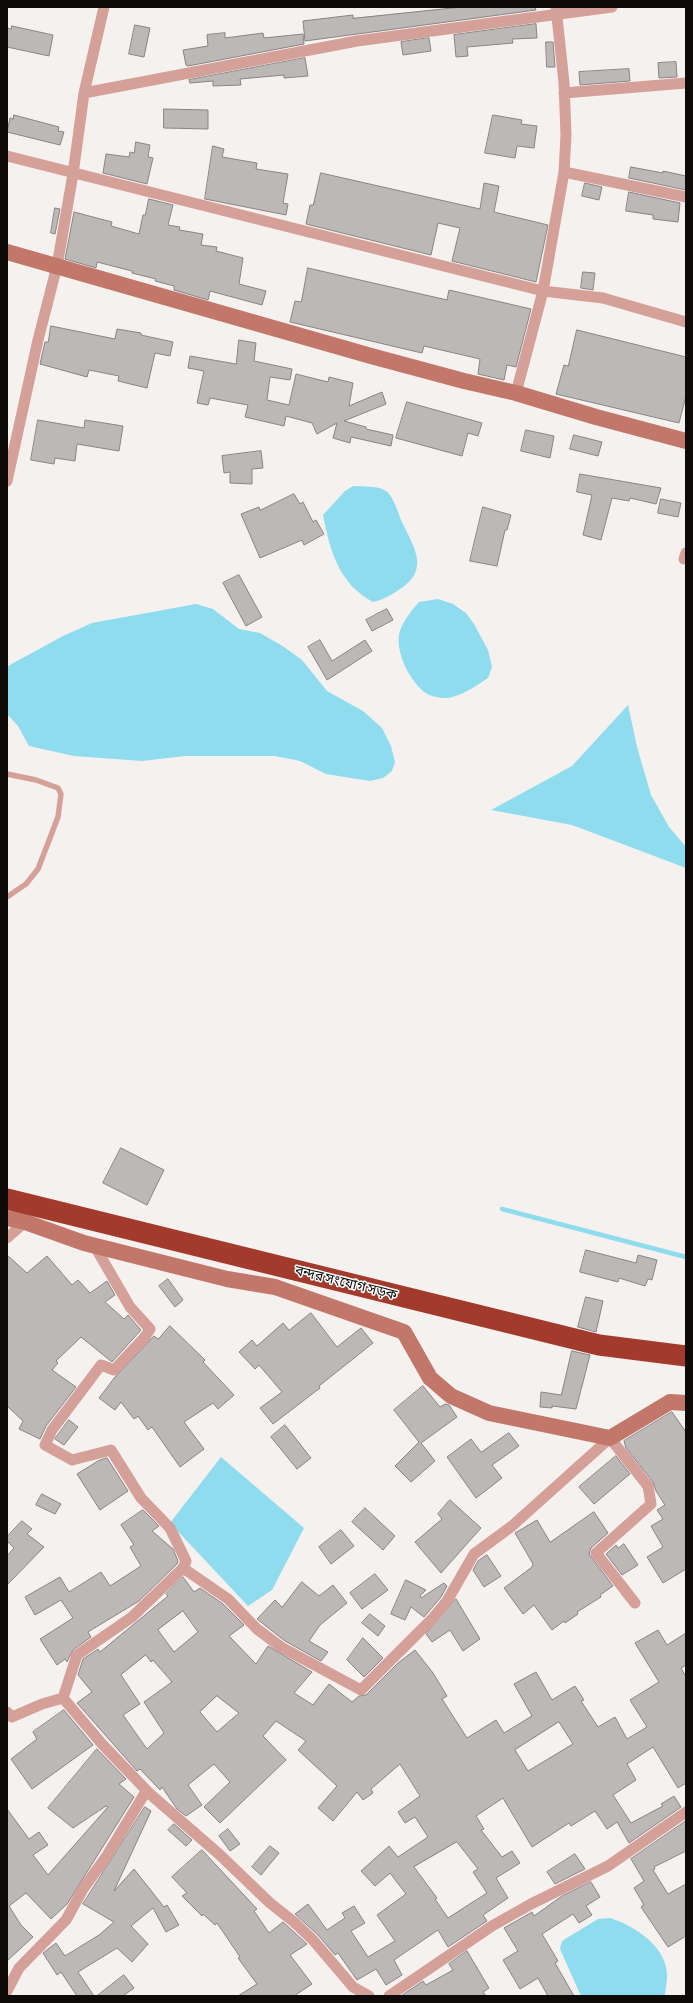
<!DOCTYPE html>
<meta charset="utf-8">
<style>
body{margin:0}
#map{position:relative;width:693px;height:2003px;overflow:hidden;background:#f5f1ef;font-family:"Alegreya Sans",sans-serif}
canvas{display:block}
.frame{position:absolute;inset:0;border:8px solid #0c0b0a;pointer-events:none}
</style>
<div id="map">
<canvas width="693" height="2003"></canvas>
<div class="frame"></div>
</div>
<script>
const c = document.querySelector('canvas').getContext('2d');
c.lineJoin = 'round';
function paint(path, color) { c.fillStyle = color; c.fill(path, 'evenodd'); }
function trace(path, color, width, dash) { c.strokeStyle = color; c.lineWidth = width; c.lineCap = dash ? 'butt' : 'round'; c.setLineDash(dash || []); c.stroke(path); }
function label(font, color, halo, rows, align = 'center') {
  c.font = font + ' "Alegreya Sans","Noto Sans Bengali",sans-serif'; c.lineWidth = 3; c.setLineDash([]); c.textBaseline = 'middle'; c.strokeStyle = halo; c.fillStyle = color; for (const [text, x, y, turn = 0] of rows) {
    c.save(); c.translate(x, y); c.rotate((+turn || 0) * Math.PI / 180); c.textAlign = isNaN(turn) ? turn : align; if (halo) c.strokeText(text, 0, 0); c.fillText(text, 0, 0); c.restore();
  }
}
const water = new Path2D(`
 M353,486C364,487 376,485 386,491C393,496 398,512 401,520C413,546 431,569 400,589C391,595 383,600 373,602C339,584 330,551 323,515L345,491Z
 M438,599L453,604L466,613L474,624L488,650L492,667L488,678C478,685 457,699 444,698C440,698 431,696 427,694C411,683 396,655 399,635C401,623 411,611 419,602Z
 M196,604L213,609L239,629L260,633L284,647L302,660L327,691L363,711L382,728L391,746L395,762L392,771L383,778L370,781L326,774L300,761L275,756H185L142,761L74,756L29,746L18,726L7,714L8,666L63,636L92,623Z
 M628,705L637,747L651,795L669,827L686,847V868L572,825L491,810L572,766Z
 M221,1457L304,1528L272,1590L248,1606L170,1523Z
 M610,1918C635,1926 668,1947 667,1977C667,1983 665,1990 665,1996H581L560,1949L562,1941L598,1919Z`);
const stream = new Path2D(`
 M502,1209L686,1257`);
const building = new Path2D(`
 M462,7H535L536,10L305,41L303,21L353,15V18Z
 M536,24L537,38L512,39L513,43L467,47L468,56L456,57L454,35Z
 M135,25L150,28L144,57L129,54Z
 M12,26L53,35L49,56L7,47V28L11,29Z
 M225,33V38L263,33L264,38L303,34L304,44L188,66L186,65L183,50L208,46L207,35Z
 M429,38L431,51L403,55L401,42Z
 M546,42H553L555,67H547Z
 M305,58L308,76L284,78V75L240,79L241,85L213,86V81L190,83L189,80Z
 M676,62L677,77L659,78L658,63Z
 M629,69L630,81L580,85L579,72Z
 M164,109L208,110V129L164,128Z
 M14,115L59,127L58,131L64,132L60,145L7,132L10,118L13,119Z
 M493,115L522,120L521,124L537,126L534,148L517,146L515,158L485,153Z
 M136,142L150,145L148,157L153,158L147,184L103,173L106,154L129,157L130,152L134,153Z
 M213,146L224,149L222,157L257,163L256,169L288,174L283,203L288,204L286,215L205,199Z
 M631,167L663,173V171L686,176V190L629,178Z
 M321,173L480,209L484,183L499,186L494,212L548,225L536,282L452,261L460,228L438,223L431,255L306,224L310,205H313Z
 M585,183L602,187L599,200L582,196Z
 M629,192L680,203L678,222L653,219V215L626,211Z
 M149,199L173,205L168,225L180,227L179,230L203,234L201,245L217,247L216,251L243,258L239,284L266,291L262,305L210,291L208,300L174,290V286L155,281L156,279L132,273V271L97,262L96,268L65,259L74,212L112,222L111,226L139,234L143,215H145Z
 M55,208L60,209L55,234L51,233Z
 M308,268L447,300L449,290L531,309L516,367L507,365L504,380L478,374L480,359L424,346L422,353L290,322L295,301L301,302Z
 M583,272L595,273L593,290L581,288Z
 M51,326L115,339L117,329L141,333V335L173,342L170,356L155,353L147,388L118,381L119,376L89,370L87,377L40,364L45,342H48Z
 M577,330L686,357V396L679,423L556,394L564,365L568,366Z
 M239,340L256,343L254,361L292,369L290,380L270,377L267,400L289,405L296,374L328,382L329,377L353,383L349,406L382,392L386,404L344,421L366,427V429L393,435L391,446L351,437L350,443L333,438L337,423L317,434L312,423L286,416L284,426L245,417L248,405L210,398L208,405L197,403L204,371L188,368L190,356L236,364Z
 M407,402L482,423L478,436L468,433L462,456L396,438Z
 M38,420L84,428L85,420L123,426L119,451L77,444L75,461L55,458L54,464L31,460Z
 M526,430L554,436L550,458L521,451Z
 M574,435L602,442L598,456L570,449Z
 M261,451L263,468L252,469V484L230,483V472L224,473L222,456Z
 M580,474L661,488L656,504L630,498L629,501L612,498L601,540L583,535L592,495L577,492Z
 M294,494L300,504L303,502L313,522L316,520L324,534L304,545L302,540L260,558L241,514L259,507L260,510Z
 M661,499L681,503L678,517L658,513Z
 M483,507L511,515L507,530H505L497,566L470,561Z
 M239,575L262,617L246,626L223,583Z
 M387,609L393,620L372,631L366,620Z
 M320,640L332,661L365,640L372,651L327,680L308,647Z
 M121,1148L164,1170L147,1205L103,1183Z
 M586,1250L636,1263L638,1255L657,1260L652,1280L648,1279L645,1286L619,1278L618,1282L580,1272Z
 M7,1255L27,1273L47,1256L72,1285L78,1280L90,1293L107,1281L115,1295L105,1302L124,1319L128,1315L141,1330L112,1362L81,1337L56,1361L58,1363L52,1370L76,1387L46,1426L40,1439L19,1429L23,1421L7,1406Z
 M168,1279L183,1300L175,1307L159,1286Z
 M586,1297L603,1301L596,1332L578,1327Z
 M311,1313L337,1347L361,1328L373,1343L319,1386L320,1388L273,1424L260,1408L282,1392L259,1365L255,1369L239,1352L252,1340L257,1346L283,1323L289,1330Z
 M170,1326L205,1360L203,1362L234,1395L218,1409L213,1403L184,1422L204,1449L180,1467L152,1427L148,1430L138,1416L134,1419L121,1402L115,1410L99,1398L115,1377L154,1336L158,1339Z
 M572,1351L590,1355L576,1409L552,1406V1408L540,1407L541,1392L561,1395Z
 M423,1386L440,1407L445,1404L449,1405L457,1417L421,1443L435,1461L411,1482L395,1466L419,1442L394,1410Z
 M672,1412L686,1432V1569L663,1583L647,1557L663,1547L651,1526L663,1519L657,1510L665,1505L656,1491L653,1482L626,1448L624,1441Z
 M69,1420L78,1427L64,1445L55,1439Z
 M285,1425L311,1458L297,1469L271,1437Z
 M509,1433L519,1446L492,1465L502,1478L476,1498L447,1457L471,1439L481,1452Z
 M616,1456L630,1474L594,1504L579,1487Z
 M107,1458L128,1491L100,1510L77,1474L98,1461Z
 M42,1494L61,1504L55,1514L36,1505Z
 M450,1500L481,1528L441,1573L415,1542L442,1519L438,1514Z
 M365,1508L395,1536L383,1550L352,1522Z
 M143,1510L159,1526L152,1531L173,1549L178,1561L177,1564L139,1601L88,1632L91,1637L73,1650L67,1662L65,1659L57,1665L40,1639L73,1618L61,1600L35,1615L25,1597L60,1577L69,1592L101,1572L110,1586L141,1566L130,1547L134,1545L121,1525Z
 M594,1512L608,1533L591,1548L589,1554L613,1586L600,1595L601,1597L577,1612L578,1614L565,1623L564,1621L552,1630L534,1605L523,1614L504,1588L532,1567L533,1564L515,1533L537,1520L550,1542Z
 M22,1521L32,1529L27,1534L44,1547L7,1585V1556L14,1548L7,1541V1537Z
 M341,1530L354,1546L331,1564L319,1547Z
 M624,1544L638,1565L622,1575L606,1554L616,1545L618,1548Z
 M487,1555L501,1576L484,1587L473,1570L478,1561Z
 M375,1574L388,1590L362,1609L350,1593Z
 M183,1577L194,1592L200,1588L223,1604L244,1625L229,1636L256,1664L268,1646L312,1672L294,1693L313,1705L329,1684L352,1702L359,1696L366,1695L398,1663L415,1650L433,1673L447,1696L442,1699L467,1738L496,1720L504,1733L532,1716L514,1684L536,1672L552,1700L575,1686L584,1700L581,1701L598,1727L615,1717L627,1739L647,1727L630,1700L659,1682L635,1643L658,1630L667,1645L686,1633V1665L681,1668L686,1677V1783L678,1788L653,1747L627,1764L636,1780L613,1795L631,1823L663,1806L661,1804L674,1796L681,1807L629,1843L617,1822L607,1829L595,1811L571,1826L569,1823L532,1847L503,1798L476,1816L484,1829L481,1830L502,1857L512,1851L520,1863L496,1878L508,1898L483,1915L487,1921L448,1947L438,1930L394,1960L402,1975L386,1985L376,1969L357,1980L338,1953L335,1955L318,1935L295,1914L308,1904L327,1930L345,1918L342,1913L354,1906L365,1923L351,1931L368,1957L395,1941L377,1915L406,1894L390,1873L375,1886L361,1871L389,1846L398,1857L428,1837L415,1817L405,1823L398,1812L420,1796L400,1764L371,1789L373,1793L363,1800L357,1792L333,1821L318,1808L337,1786L298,1750L306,1741L276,1721L263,1736L286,1760L220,1823L204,1807L230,1782L214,1764L188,1785L202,1805L186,1816L177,1809L162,1787L160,1790L140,1769L137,1771L77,1703L92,1692L78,1675L83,1659L98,1649L100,1652L168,1596L166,1594ZM183,1611L198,1632L174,1652L158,1630ZM146,1655L151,1662L153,1660L172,1682L144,1702L164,1733L147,1749L123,1715L140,1704L121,1675ZM217,1696L239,1713L217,1732L200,1712ZM559,1722L573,1744L528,1771L515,1750ZM457,1842L478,1869L473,1872L487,1893L448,1918L435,1899L437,1898L414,1867Z
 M406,1580L426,1590L420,1596L421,1598L444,1583L447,1586L441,1597L424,1617L411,1607L405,1620L391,1614Z
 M302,1582L319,1596L333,1585L347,1603L320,1625L309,1641L328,1652L321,1661L285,1641L257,1619L275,1600L282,1607Z
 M456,1599L480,1639L463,1651L450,1630L432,1642L426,1634Z
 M370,1614L385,1626L378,1636L362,1623Z
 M363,1638L383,1658L364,1677L347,1660Z
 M64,1710L93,1745L32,1789L11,1759L37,1739L33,1732Z
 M97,1749L126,1779L119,1784L134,1797L67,1904L51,1919L26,1893L9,1906L21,1925L33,1937L7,1961V1809L29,1839L39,1832L48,1845L33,1855L48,1875L108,1807L106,1806L73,1828L48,1808Z
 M145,1807L151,1811L114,1891L134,1869L164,1907L167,1905L179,1925L166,1932L153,1908L131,1926L148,1944L132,1962L117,1948L78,1972L94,1996H77L61,1972L57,1975L43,1953L56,1943L65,1956L99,1935L114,1922L83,1904Z
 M686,1821V1851L654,1867L655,1869L653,1870L668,1894L686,1884V1936L668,1947L641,1907L644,1905L634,1888L644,1881L631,1859Z
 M174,1824L192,1840L186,1846L168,1830Z
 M228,1829L240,1844L230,1851L219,1836Z
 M270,1846L279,1853L261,1875L252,1867Z
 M202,1850L257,1909L254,1911L269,1933L283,1922L307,1944L290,1955L312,1984L294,1996H238L257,1984L238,1958L240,1957L217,1923L215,1925L203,1914L202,1916L182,1896L187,1893L172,1877Z
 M575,1854L585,1869L555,1884L547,1872Z
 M591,1882L600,1897L586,1906L592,1915L579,1923L573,1914L542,1934L558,1961L555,1963L574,1996H548L538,1978L520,1989L503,1960L518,1951L504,1928L532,1912L534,1916L562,1896Z
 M467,1951L489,1988L483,1992L486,1996H401L423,1981L426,1985L453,1970L449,1964Z
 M124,1975L134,1988L123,1996H97Z`);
const lane = new Path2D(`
 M7,774L36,780L58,788L61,794L58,817L38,869L26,884L7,897`);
const street = new Path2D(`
 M84,93L357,41L612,7
 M564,93L686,83
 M7,156L543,291L603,298L686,322
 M564,172L686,197
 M516,393L543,291L564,172L566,135L564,83L556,7
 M7,481L38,340L57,266L73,174L84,93L104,7
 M684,559L686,553
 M7,1238L25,1222
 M94,1245L130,1307L150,1329L145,1337L114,1370L101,1365L52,1430L45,1445L72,1460L111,1450L141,1498L170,1528L186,1561L183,1568L228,1599L257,1629L281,1647L361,1690L432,1619L447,1601L474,1554L512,1526L610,1438L648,1486L651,1504L596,1553L635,1603
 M63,1698L77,1655L132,1617L183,1568
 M7,1712L12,1717L42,1704L63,1698L102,1744L150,1794L220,1855L270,1903L294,1922L313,1940L353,1987L369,1996
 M7,1991L19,1968L66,1920L83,1889L106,1857L145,1793L150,1794
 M389,1996L492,1926L531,1904L608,1866L686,1812`);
const secondary = new Path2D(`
 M7,252L371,356L464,381L516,393L596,417L686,441
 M7,1218L25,1222L84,1243L227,1279L275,1287L404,1332L430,1378L451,1396L489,1413L610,1438L670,1402L686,1403`);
const highway = new Path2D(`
 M7,1199L599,1345L686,1356`);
const streetNames = [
 ["বন্দর সংযোগ সড়ক",346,1283,14]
];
paint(water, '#8edcee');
trace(stream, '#8edcee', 4.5);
paint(building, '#bcb8b7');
trace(building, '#898483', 1);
trace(lane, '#d4a097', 5.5);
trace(street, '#d4a097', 11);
trace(secondary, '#c1776a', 16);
trace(highway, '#a33b2d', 21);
label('14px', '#0c0b0a', '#fff', streetNames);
</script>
